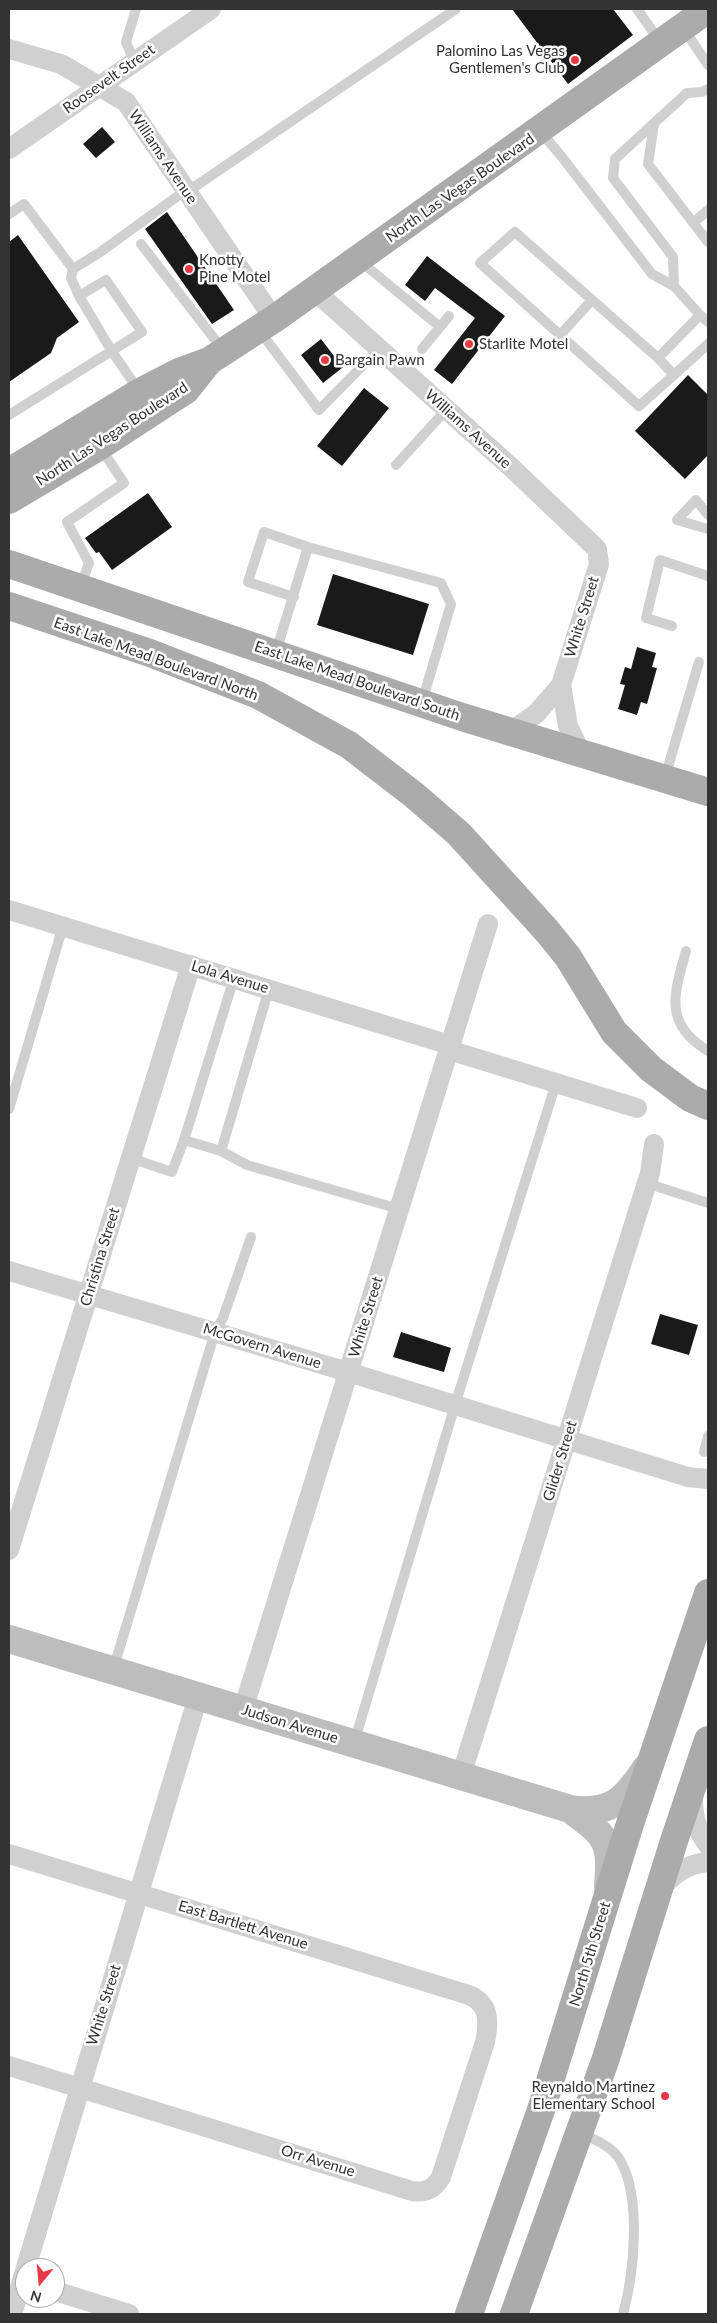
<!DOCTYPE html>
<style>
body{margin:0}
#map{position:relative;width:717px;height:2323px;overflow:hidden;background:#fff;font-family:Lato,sans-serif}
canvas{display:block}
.frame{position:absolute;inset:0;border:10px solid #333;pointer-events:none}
.north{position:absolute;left:15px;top:2258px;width:50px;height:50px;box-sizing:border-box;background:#fff;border:1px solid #adadad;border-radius:50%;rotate:197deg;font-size:14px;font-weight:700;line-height:20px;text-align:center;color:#333}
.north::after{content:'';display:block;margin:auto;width:18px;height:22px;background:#e63946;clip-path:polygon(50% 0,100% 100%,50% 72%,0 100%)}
</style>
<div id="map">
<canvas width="717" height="2323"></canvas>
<div class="frame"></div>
<div class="north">N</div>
</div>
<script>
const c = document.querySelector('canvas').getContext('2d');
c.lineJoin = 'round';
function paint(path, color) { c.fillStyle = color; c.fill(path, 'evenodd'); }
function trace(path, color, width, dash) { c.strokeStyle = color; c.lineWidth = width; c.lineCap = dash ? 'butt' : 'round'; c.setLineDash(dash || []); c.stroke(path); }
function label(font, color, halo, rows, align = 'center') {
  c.font = font + ' Lato,sans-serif'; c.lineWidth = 5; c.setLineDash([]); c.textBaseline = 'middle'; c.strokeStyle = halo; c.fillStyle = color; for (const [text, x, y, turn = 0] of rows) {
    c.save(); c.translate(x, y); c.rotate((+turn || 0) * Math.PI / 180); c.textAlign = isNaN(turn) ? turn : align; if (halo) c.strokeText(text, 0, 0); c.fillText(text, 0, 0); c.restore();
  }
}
const building = new Path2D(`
 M512,9H613L633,35L568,84Z
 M102,127L115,142L96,158L83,144Z
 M167,212L234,310L212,324L145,229Z
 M18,235L79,322L57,338L51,353L9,382V242Z
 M427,256L505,316L452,384L434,370L475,318L435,288L425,301L405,285Z
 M321,339L334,356L338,352L347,364L323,383L301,355Z
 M688,375L708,395V455L685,479L635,431Z
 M364,388L389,408L342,466L317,446Z
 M148,493L172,527L112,570L99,552L96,553L85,538Z
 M333,574L429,604L413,655L317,625Z
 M637,647L656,653L652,667L657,668L647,704L641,702L637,715L618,709L625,685L620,684L625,667L631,669Z
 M660,1314L698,1325L689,1355L651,1344Z
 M401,1332L451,1348L444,1372L393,1357Z`);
const lane = new Path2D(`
 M637,9L661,43
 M684,29L708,65
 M134,61L126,42L136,9
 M654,124L648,164L708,242
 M540,131L562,157L652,274L674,286L700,315L708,322
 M187,192L456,9
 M9,214L24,204L73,269L71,278L79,296L111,350L139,391
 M693,223L708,210
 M515,232L658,358L674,375L639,406L480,263Z
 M141,244L223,350
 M360,261L440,327L422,349
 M73,269L99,253L186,190
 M674,286L673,257L613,178L615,159L687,93L702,92L708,89
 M440,327L449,316
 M259,330L319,410L379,349
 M560,335L592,300
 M658,358L700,315
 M674,375L708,344
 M9,415L142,332L106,280L79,296
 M396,465L446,410
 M708,515L696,500L677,520L708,529
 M80,588L89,563L67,522L124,483L100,447
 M294,597L248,582L264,532L308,547
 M672,626L646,618L660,560L708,576
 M276,652L308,547L441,583L451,604L422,702
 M665,777L699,662
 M686,951C674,994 663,1024 708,1051
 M234,978L184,1140L221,1151L269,989
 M9,1109L63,926
 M221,1151L247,1165L399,1209
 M130,1158L172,1172L184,1140
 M646,1183L708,1203
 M704,1452L708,1436
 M113,1670L215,1332L223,1318L251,1237
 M354,1743L455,1405L556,1083
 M580,2133C594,2139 612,2146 620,2160C642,2198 634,2274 623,2314`);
const street = new Path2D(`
 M9,49L61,64L126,102L274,319
 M9,149L211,9
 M315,291L514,470L597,549L599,564L561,685L536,714L511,731
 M561,685L568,726L581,753
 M9,910L450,1045
 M449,1050L637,1108
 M9,1271L348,1372L688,1477L708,1479
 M9,1550L191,965
 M243,1710L488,924
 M461,1776L650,1173L654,1144
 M693,1796C693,1816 696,1830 708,1845
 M9,1854L469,1995C490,2004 489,2022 485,2042L441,2177C434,2189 426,2193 412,2191L9,2066
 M661,1888C675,1873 687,1864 708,1862
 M55,2291L129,2314
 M12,2314L198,1697`);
const secondary = new Path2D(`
 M9,1639L570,1809C611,1815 625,1800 646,1768
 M570,1809C606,1836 612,1840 608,1886`);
const primary = new Path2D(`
 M9,472L140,392L179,372L209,361L274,319L708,9
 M9,500L100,446L186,390L209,361
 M9,564L462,717L708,792
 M9,606L150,653L258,695L349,745L414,795L459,834L547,931L568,957L614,1032L651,1069L690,1098L708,1106
 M469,2314L542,2107L629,1827L708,1593
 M514,2314L606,2058L674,1841L708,1740`);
const markers = [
 [575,60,5,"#e63946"],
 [189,269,5,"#e63946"],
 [469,344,5,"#e63946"],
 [325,360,5,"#e63946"],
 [665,2096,5,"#e63946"]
];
const poiNames = [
 ["Palomino Las Vegas",565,51,"right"],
 ["Gentlemen's Club",565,68,"right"],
 ["Knotty",199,260],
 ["Pine Motel",199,277],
 ["Starlite Motel",479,344],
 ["Bargain Pawn",335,360],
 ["Reynaldo Martinez",655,2087,"right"],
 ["Elementary School",655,2104,"right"]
];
const streetNames = [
 ["Roosevelt Street",109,79,-35],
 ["Williams Avenue",163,157,56],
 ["North Las Vegas Boulevard",460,188,-35],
 ["Williams Avenue",468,429,42],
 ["North Las Vegas Boulevard",112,434,-33],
 ["White Street",582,617,-73],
 ["East Lake Mead Boulevard North",156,659,20],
 ["East Lake Mead Boulevard South",357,681,19],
 ["Lola Avenue",230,977,17],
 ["Christina Street",100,1257,-73],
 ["White Street",366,1317,-73],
 ["McGovern Avenue",262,1346,17],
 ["Glider Street",560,1461,-73],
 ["Judson Avenue",290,1724,17],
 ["East Bartlett Avenue",243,1925,17],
 ["North 5th Street",590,1954,-73],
 ["White Street",104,2005,-73],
 ["Orr Avenue",318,2161,17]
];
paint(building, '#1a1a1a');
trace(lane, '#d0d0d0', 10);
trace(street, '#d0d0d0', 20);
trace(secondary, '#bdbdbd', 28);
trace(primary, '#ababab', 28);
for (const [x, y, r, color] of markers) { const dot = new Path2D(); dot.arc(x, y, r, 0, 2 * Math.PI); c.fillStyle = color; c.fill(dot); trace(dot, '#fff', 2); }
label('15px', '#333', '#fff', poiNames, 'left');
label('15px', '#333', '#fff', streetNames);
</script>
